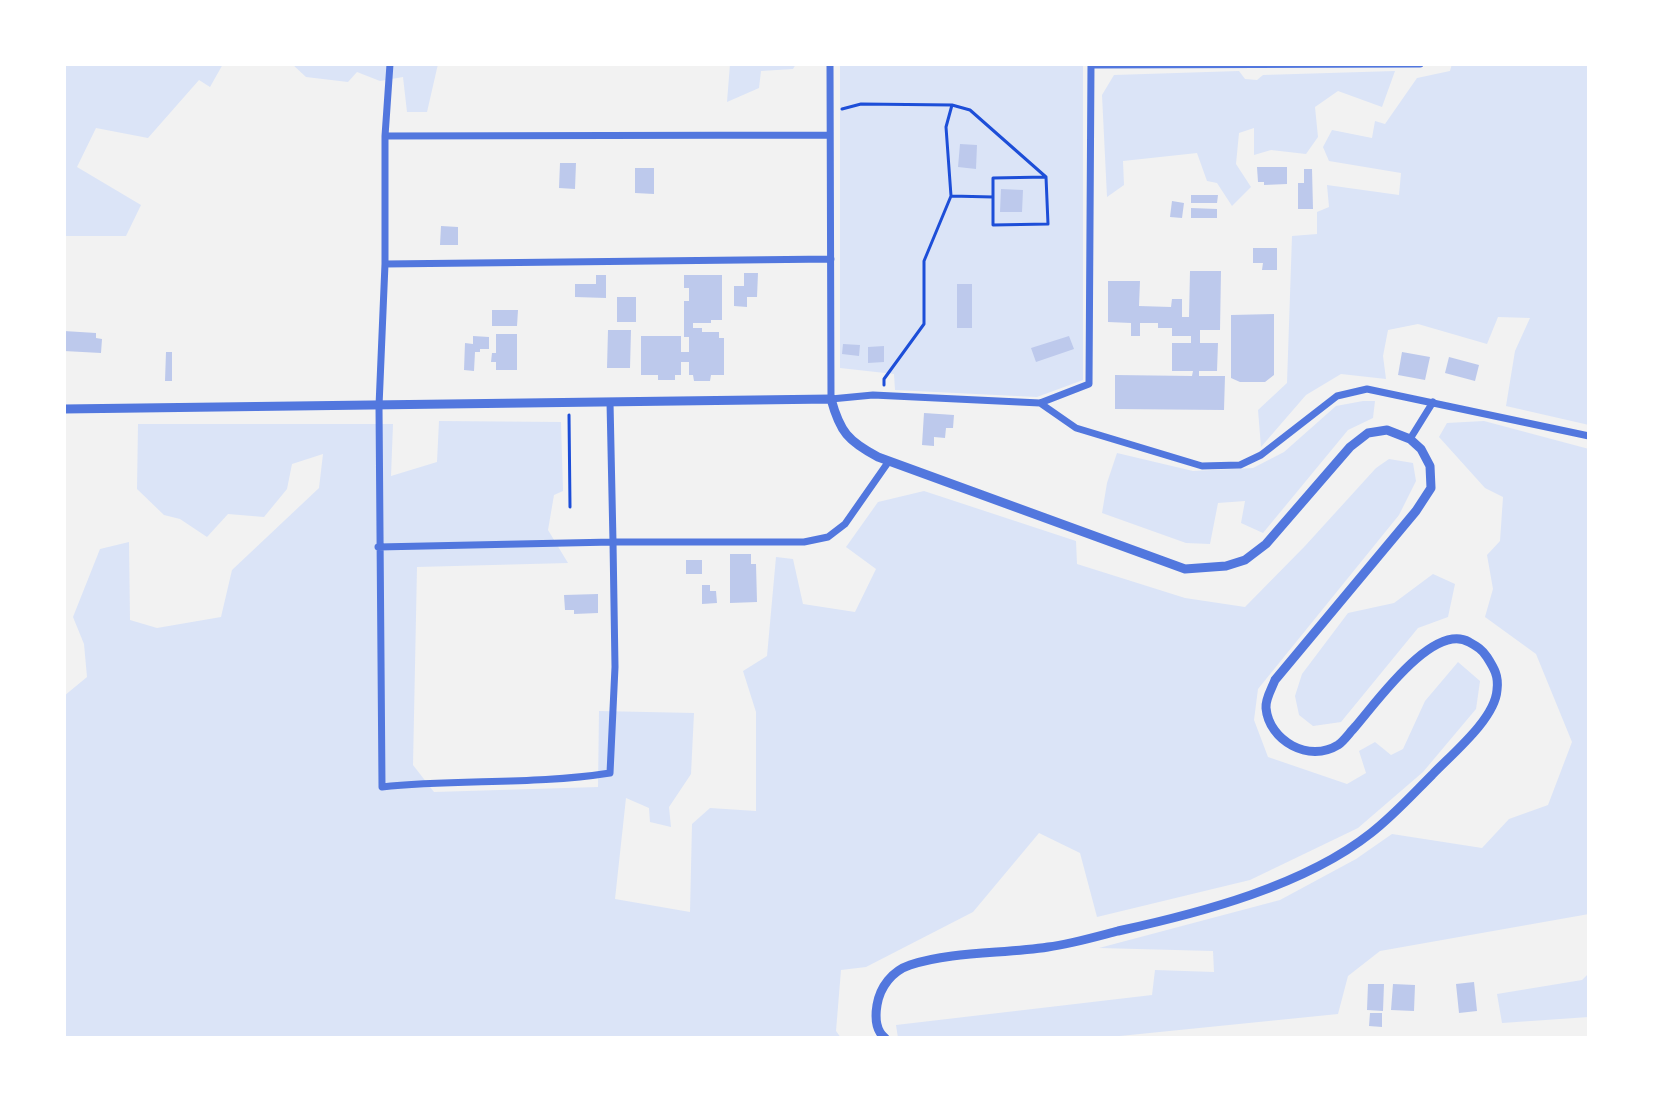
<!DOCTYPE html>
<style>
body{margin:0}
#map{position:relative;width:1653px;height:1102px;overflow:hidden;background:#f2f2f2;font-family:"Source Serif 4",serif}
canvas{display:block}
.frame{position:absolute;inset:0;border:66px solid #fff;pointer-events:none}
</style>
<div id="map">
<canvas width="1653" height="1102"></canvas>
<div class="frame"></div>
</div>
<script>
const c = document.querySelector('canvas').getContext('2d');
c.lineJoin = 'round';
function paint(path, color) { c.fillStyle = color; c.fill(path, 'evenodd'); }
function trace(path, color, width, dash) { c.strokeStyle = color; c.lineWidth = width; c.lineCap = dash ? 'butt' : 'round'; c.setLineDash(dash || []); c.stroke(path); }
const green = new Path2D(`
 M64,64H223L210,87L199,80L148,138L96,128L77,167L141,205L126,236H64Z
 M292,64H438L427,112H407L403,77L380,81L357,72L348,82L306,77Z
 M730,64H796L793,69L761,71L759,88L727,102Z
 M840,64H1083V380L1037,397L895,390L894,374L840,368Z
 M1452,64H1589V425L1506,406L1515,351L1530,318L1498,317L1487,344L1418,324L1388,330L1383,356L1386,379L1341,374L1306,395L1261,447L1258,410L1287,383L1292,236L1317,234V212L1329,207L1327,185L1399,195L1401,173L1329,161L1323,147L1332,130L1372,138L1375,121L1385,124L1417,78L1450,71Z
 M1239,71L1245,79L1257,80L1263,75L1395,71L1382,107L1338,91L1315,107L1318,137L1306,154L1271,150L1254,155V128L1239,133L1236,164L1251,187L1232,206L1217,183L1207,181L1197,153L1123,161L1124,185L1107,197L1102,95L1114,75Z
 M1363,401H1375L1373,418L1348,430L1263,533L1241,523L1245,501L1218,503L1210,544L1186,543L1102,513L1107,483L1117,453L1193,471L1253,468L1284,452L1336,406Z
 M439,421L561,422L563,491L554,495L548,530L568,563L417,567L413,765L434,792L598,787L599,711L694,713L691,774L669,807L671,827L650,822L649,808L626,798L615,899L690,912L692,824L710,808L756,811V712L743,671L767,656L776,557L793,559L803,604L855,612L876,569L846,547L878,502L924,491L1076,541L1077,564L1185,598L1245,607L1305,546L1376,468L1389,459L1413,463L1416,481L1399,515L1258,689L1254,720L1268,757L1347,784L1366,773L1359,751L1375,742L1391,755L1403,749L1425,701L1458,662L1480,681L1476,709L1423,772L1358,828L1250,880L1097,917L1080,853L1039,833L973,912L866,967L841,970L836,1031L841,1038H64V696L87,677L84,644L73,617L100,549L129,542L130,620L157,628L221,617L232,570L319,488L323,454L292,464L287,489L264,517L228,514L207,537L180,519L164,515L137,489L138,424H393L391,476L437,462Z
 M1484,421L1589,449V914L1380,951L1348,976L1338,1014L1100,1038H898L896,1025L1152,995L1155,970L1214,972L1213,951L1099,948L1280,900L1356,859L1392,834L1482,848L1509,819L1548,805L1572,742L1536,654L1485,617L1493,589L1487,555L1500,541L1503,497L1485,488L1439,437L1447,423Z
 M1433,574L1455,584L1448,617L1418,628L1341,722L1313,726L1299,715L1295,696L1302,674L1348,613L1394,603Z
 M1589,973V1017L1502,1023L1497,994L1582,980Z`);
const building = new Path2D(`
 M960,144L977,145L976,169L958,167Z
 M560,163H576L575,189L559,188Z
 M1257,167H1287V184L1264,185V182H1258Z
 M635,168H654V194L635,193Z
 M1304,169H1312L1313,209H1298V183H1304Z
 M1001,189L1023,190L1022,212H1000Z
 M1191,195H1218L1217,203H1191Z
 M1172,201L1184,203L1182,218L1170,217Z
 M1191,208L1217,209V218H1191Z
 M441,226L458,227V245H440Z
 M1253,248H1277V270H1262L1263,263H1253Z
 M1190,271H1221L1220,330H1200V343H1218L1217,371H1199V376H1225L1224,410L1115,409V375L1192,376L1193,371H1172V343H1191V336H1172V328H1158V323H1140V336H1131V323L1108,322V281H1140L1139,306L1171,307L1172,299H1182V317H1189Z
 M744,273H758L757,297H747V307L734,306V286H744Z
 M596,275H606V298L575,297V284H596Z
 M684,275H722V320H711V323H693V328H702V332H719V338H724V375H711L710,381H694L693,375H689V362H681V375H675V380H658V375H641V336H681V352H689V337H684V301H689V288H684Z
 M957,284H972V328H957Z
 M617,297H636V322H617Z
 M492,310H518L517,326H492Z
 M1274,314V375L1265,382H1240L1231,378V315Z
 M608,330H631L630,368H607Z
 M64,331L96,333V338L102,339L101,353L64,351Z
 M496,334H517V370H496V362H491L492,353H496Z
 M473,336L489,337V349H480V352H475L474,371L464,370L465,343L473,344Z
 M1069,336L1074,349L1036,362L1031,348Z
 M843,344L860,345L859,356L842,354Z
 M884,346V362L868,363V347Z
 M166,352H172V381H165Z
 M1402,352L1430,357L1425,380L1398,375Z
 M1449,357L1479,365L1475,381L1445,373Z
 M924,413L954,415L953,428H946L945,438L934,437V446L922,445Z
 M730,554H751V564H756L757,602L730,603Z
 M686,560H702V574H686Z
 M702,585H710V591H716L717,603L702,604Z
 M598,594V613L574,614V610H565L564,595Z
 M1474,982L1477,1011L1459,1013L1456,984Z
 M1368,984H1384L1383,1011L1367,1010Z
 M1393,984L1415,985L1414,1011L1391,1010Z
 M1370,1013H1382V1027L1369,1026Z`);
const path = new Path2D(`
 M842,109L861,104L952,105L970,110L1046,177
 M1046,177L1048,224L993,225V178Z
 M951,196L993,197
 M884,385V379L924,324V261L951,196L946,127L952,105
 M569,415L570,507`);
const minor = new Path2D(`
 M830,64L831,399L873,395L1040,403L1089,384L1091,64
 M1091,65L1420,64
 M385,136L830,135
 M385,264L831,259
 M610,402L613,542H804L828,537L845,524L889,461
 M1040,403L1076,428L1202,466L1240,465L1261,455L1337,396L1367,389L1589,436
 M1410,439L1433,402
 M378,547L613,542L615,667L610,773C534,785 458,779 382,787L379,406L385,264V136L390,64`);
const tertiary = new Path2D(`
 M64,409L831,399C840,432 848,441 878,457L1185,569L1226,566L1245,560L1266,544L1350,447L1368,433L1387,430L1410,439L1421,449L1430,466L1431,488L1416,511L1275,680C1272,688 1265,699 1266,708C1269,741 1309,763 1338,745C1344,741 1350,732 1355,727C1376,703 1433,622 1469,642C1476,646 1482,649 1487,657C1494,668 1499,676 1497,690C1495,719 1452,754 1432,775C1412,795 1393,816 1371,833C1304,886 1200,913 1118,931C1095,937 1071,944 1048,947C1003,954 953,951 910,965C892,971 880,987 877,1005C875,1017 875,1030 885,1038`);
paint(green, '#dbe4f7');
paint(building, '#bdc9ec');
trace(path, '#1d4ed8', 3);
trace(minor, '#5277de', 7);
trace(tertiary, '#5277de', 9);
</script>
